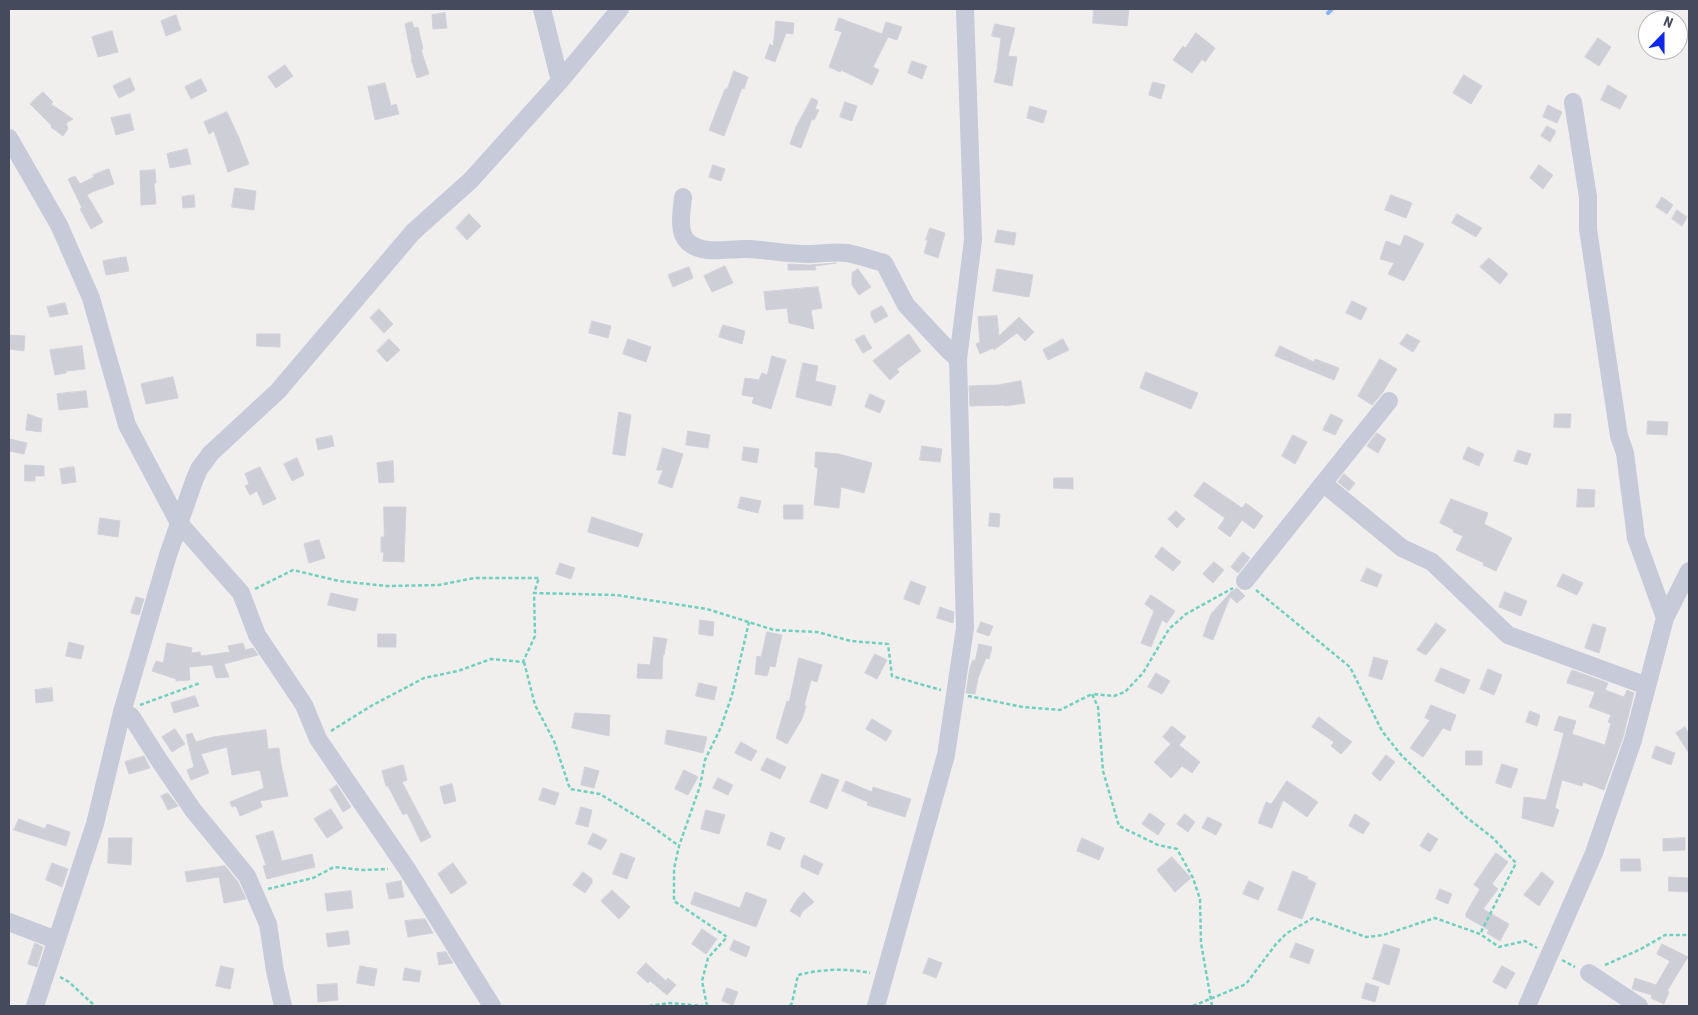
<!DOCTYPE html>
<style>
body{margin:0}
#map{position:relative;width:1698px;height:1015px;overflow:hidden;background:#f1efee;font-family:"Roboto Condensed",sans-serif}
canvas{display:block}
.frame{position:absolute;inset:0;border:10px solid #454a5c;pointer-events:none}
.north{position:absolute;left:1638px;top:10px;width:50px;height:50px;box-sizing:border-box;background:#fff;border:1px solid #b5b7be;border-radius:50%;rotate:22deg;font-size:14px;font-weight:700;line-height:20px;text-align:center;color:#454a5c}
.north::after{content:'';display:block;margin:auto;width:18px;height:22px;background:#1028e8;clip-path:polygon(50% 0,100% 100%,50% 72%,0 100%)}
</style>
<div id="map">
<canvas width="1698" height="1015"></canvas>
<div class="frame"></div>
<div class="north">N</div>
</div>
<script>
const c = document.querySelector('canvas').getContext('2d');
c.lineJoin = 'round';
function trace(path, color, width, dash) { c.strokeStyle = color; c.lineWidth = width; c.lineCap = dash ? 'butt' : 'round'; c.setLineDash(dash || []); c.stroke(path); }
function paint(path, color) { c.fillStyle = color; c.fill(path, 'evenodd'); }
const stream = new Path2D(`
 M1328,13L1332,9`);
const building = new Path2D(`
 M1094,9H1129L1127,26L1093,23Z
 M445,13L447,28L433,29L432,15Z
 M176,15L181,30L166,36L161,21Z
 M839,18L882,34L886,22L902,27L897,40L888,37L873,67L879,70L872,85L841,70L840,72L829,67L842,32L835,30Z
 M776,21L794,23L793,34L786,33L775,62L765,58L770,44L773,46Z
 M412,22L414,28L418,27L423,49L421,50L429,74L417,78L411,59H412L405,24Z
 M995,24L1015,28L1008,56L1017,57L1012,86L994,82L997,70L1001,38L992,36Z
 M112,31L118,52L98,57L92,37Z
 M1196,33L1215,48L1205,62L1202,59L1192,73L1173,60L1183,46L1185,48Z
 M1598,38L1611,47L1599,66L1585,57Z
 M912,61L927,66L922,79L908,73Z
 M285,65L293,76L276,88L268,77Z
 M734,71L748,77L744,89L742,88L724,136L709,130L725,89H727Z
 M1464,75L1482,86L1471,104L1453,93Z
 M130,78L135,90L119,98L113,86Z
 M201,79L207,91L191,99L185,87Z
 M1153,82L1165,85L1161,99L1149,95Z
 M385,83L391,106L396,104L399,114L375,120L368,87Z
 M1608,85L1627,96L1620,109L1601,100Z
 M43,92L53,102L51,104L73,119L66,123L68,129L63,136L51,127L52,126L30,104Z
 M812,98L818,101L815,109L819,110L814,120L812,119L801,148L790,144L796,127Z
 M845,102L857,106L852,121L840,117Z
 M1548,105L1562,112L1557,123L1543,117Z
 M1030,106L1047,111L1043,123L1027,118Z
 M227,112L239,138L249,164L228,172L214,131L209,134L204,122Z
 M130,114L134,130L116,135L111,118Z
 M1547,126L1556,131L1550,142L1541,136Z
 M187,149L191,164L170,168L167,154Z
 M713,165L725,169L721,181L709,177Z
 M1539,165L1553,175L1543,189L1530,178Z
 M109,169L114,184L92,192L87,195L103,222L91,229L80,209L82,208L68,179L75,176L80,184L94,177L93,175Z
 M155,170L156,183H154L156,204L141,205L140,171Z
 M235,188L256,191L254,210L232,207Z
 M194,195L195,207L183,208L182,197Z
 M1391,195L1412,203L1406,218L1385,210Z
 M1662,197L1673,205L1667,214L1656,207Z
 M1677,210L1687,217L1682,226L1672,219Z
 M469,214L481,226L467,240L456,228Z
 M1457,214L1482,228L1476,237L1452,223Z
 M930,228L945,233L938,258L924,253L928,240H926Z
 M998,230L1016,233L1014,245L995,242Z
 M1405,235L1424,244L1404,281L1388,274L1394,263L1380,259L1386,241L1400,246Z
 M126,257L129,271L106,275L103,261Z
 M1489,258L1508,274L1500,284L1480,267Z
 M836,263L815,266L816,270H788V264L809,265Z
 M725,266L733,283L712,292L704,276Z
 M689,267L693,278L673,287L668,275Z
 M858,269L871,287L859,295L852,285V273Z
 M997,269L1033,275L1029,297L993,291Z
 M818,287L822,308L811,310L814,329L789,323L787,308L766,310L764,292Z
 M1352,301L1367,308L1361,320L1346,313Z
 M65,303L68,314L50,317L47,307Z
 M882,306L888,316L875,323L871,316V312Z
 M379,309L393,324L384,333L370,318Z
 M997,316L999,336L1019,317L1034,332L1025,341L1017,333L994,350L993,348L980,354L976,344L980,342L978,317Z
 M592,321L611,326L608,338L589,333Z
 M723,325L745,331L742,344L719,337Z
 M257,334H280V347L257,346Z
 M909,334L921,351L897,369L899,372L890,380L873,361Z
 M1407,334L1420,341L1413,352L1400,344Z
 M9,335L25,336L24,351L9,349Z
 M864,335L872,348L863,353L855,340Z
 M389,339L400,350L387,362L377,351Z
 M628,339L651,347L646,362L623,354Z
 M1063,339L1069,350L1048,360L1043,350Z
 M82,346L85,369L66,371V373L55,375L50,350Z
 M1280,346L1314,362L1315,359L1339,368L1334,380L1275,356Z
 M772,356L786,360L771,409L752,403L754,397L742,395L745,378L759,380L762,373L767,375Z
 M1380,359L1397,369L1383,392L1372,405L1358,396Z
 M803,363L818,366L815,381L836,386L831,406L796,397Z
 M1146,372L1198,393L1191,409L1140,388Z
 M173,377L178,398L146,404L141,384Z
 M1021,381L1025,403L1005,406V405L970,406L969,386L998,385Z
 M86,391L88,407L59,410L57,394Z
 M870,394L885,401L880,413L865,407Z
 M619,412L631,415L625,456L613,454Z
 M28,414L42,419L41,432L26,430Z
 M1331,414L1343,420L1335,435L1323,430Z
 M1555,414H1571L1570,428L1554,427Z
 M1648,421L1668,422L1667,435L1647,434Z
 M688,431L710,435L708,448L686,445Z
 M1377,433L1386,439L1378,453L1367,446Z
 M1293,435L1307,442L1295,464L1282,456Z
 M332,436L334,446L318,450L316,439Z
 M10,439L27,443L24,454L9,451Z
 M922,446L942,449L940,462L920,460Z
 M744,447L759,449L757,463L742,460Z
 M1468,447L1484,454L1479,466L1463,459Z
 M663,448L683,454L672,488L658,483L663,470H657Z
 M1518,450L1531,454L1527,465L1514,461Z
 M816,452L839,454L872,463L864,493L841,487L839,508L814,505L818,468L815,467Z
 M297,458L304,475L292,481L284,464Z
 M393,461L394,482L379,483L377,463Z
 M25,465L44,466V476H35V481H25Z
 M74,467L76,482L62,484L60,469Z
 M260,467L276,499L263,505L257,491L250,495L245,486L249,484L245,474Z
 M1344,474L1355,483L1349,491L1338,482Z
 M1054,478H1073V489L1054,488Z
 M1204,482L1242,508L1246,503L1263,516L1254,529L1242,520L1230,537L1218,528L1225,518L1194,496Z
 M1578,489L1595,490L1594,507H1577Z
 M741,497L761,501L758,513L738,508Z
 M1451,499L1488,513L1484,524L1512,538L1496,571L1483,565L1484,563L1456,550L1463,536L1453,532L1454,530L1440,523Z
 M784,505H803V519H784Z
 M384,507H406L404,562L383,561L384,552H381V537H384Z
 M1176,511L1185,519L1177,528L1168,519Z
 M990,513L1000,514L999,527L989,526Z
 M592,517L643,534L638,547L588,532Z
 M100,518L120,521L118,537L98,534Z
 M319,540L325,558L309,563L304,544Z
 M1162,547L1181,562L1173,571L1155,557Z
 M1243,552L1250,558L1238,573L1231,567Z
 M1214,562L1224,570L1213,583L1203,574Z
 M560,563L575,568L571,579L556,574Z
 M1367,568L1382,575L1377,587L1361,581Z
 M1563,574L1583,583L1577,595L1557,586Z
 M911,581L926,587L919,605L904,599Z
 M1237,588L1245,596L1237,603L1230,597L1213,640L1203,636L1211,614L1231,592Z
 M1505,592L1527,601L1521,616L1499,607Z
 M331,593L358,599L355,611L328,605Z
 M1151,595L1175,611L1167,623L1162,620L1151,647L1141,643L1154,611L1145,604Z
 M136,597L144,599L139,615L131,613Z
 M940,607L954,612L953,623L937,618Z
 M700,620L714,622L713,636L699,634Z
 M981,622L993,626L989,636L977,632Z
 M1436,623L1446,630L1426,655L1417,650Z
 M1593,624L1606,628L1599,653L1585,648Z
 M767,632L782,635L775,667L770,666L767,676L755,674L757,656L761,657Z
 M378,634H396V647H378Z
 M654,637L667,639L664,655H663L662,679L637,678L638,664L650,665Z
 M69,642L84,646L81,659L66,656Z
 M167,643L192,648L191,653L200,652L201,656L230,652L228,646L243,643L245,650L253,648L258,655L224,664L229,677L216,678L212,665L189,667L190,680L176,681V679L152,671L156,661L163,663Z
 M979,644L992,647L989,659L986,658L978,678L975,694L966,693L970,667L973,660L975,661Z
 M875,654L887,660L877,679L865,673Z
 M1374,657L1388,661L1382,680L1369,676Z
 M799,658L822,665L817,682L811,680L804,706H806L802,719L787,744L776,738L787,701L789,702Z
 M1441,668L1470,680L1464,694L1435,681Z
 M1488,669L1502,675L1494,695L1480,689Z
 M1572,670L1608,683L1605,690L1624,697L1627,690L1634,693L1623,737L1604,790L1583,782L1582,786L1562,780L1555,808L1559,810L1553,827L1522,818L1524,797L1546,800L1564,733L1554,730L1559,716L1576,721L1572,734L1605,745L1611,723L1608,722L1611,715L1589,707L1595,692L1567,683Z
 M1156,673L1170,681L1162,694L1148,687Z
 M699,683L717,687L714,700L696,696Z
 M52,688L53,701L36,703L35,690Z
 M195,696L199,706L174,713L171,703Z
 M1431,705L1456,715L1450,731L1443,728L1423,757L1410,748L1430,720L1425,718Z
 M1530,711L1540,715L1537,726L1526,722Z
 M575,713L610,715L609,736L572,728Z
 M1319,717L1352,742L1341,754L1331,746L1334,742L1312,727Z
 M872,719L892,731L886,741L866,729Z
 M1172,726L1186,737L1179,745L1200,762L1192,773L1182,766L1171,778L1154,762L1171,744L1163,737Z
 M1685,727L1689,734V753L1676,733Z
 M175,729L185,744L172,752L162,737Z
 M266,730L268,749L279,748L281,764L288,796L260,801L262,807L240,816L236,806L232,807L230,802L264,788L260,770L232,775L227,747L201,754L209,773L191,780L187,770L194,767L186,735L192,733L196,742L213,737Z
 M667,730L707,737L703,753L665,744Z
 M741,742L757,751L751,761L735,753Z
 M1656,746L1675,753L1671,765L1652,758Z
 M1466,751H1482V765H1466Z
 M1386,755L1395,762L1380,781L1372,774Z
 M144,756L150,768L129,774L125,762Z
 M767,758L786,767L780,779L761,770Z
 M1502,764L1518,769L1511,788L1496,783Z
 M403,765L407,780L402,782L431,837L421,842L407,813L403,815L388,786H386L382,771Z
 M585,767L599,771L594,788L581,785Z
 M684,770L698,777L688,795L675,789Z
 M822,774L839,780L827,809L810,802Z
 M718,778L733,785L728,795L713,788Z
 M846,781L872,792L873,787L911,799L905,817L867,805L868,802L842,791Z
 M1287,781L1318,802L1307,817L1283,800L1272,828L1258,823L1266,802L1271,804Z
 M452,784L456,801L444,804L440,787Z
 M337,785L351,807L343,812L330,790Z
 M543,788L559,793L555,805L539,800Z
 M168,793L178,806L168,810L161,796Z
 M581,807L592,810L588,827L576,824Z
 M331,809L343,828L327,838L314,819Z
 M706,810L725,815L719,834L701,829Z
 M1150,813L1165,824L1158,835L1142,824Z
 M1185,814L1195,822L1188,832L1177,824Z
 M1355,814L1370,823L1363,834L1349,826Z
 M1208,817L1222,824L1216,835L1202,828Z
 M19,819L45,829L47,824L70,832L66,846L14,830Z
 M273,831L282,861L312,854L315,867L267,879L263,866L266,865L256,836Z
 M771,832L785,838L780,850L767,845Z
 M593,833L607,840L601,850L588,844Z
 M1428,833L1438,839L1430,852L1420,846Z
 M109,838H132L131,865L108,863Z
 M1082,838L1104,848L1099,860L1077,851Z
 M1685,838V850L1663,851V839Z
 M621,853L635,858L627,879L613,874Z
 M1496,853L1508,862L1492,884L1498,889L1483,909L1509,924L1500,941L1487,933L1489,930L1466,917V913L1480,889L1474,885Z
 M804,855L823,864L818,875L801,867V862Z
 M1172,857L1191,878L1175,892L1157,870Z
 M1621,859H1640L1641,871H1621Z
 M52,863L68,869L62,887L46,880Z
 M453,863L467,883L451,894L438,874Z
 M225,866L238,882L246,899L224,903L219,877L187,882L185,872Z
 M1293,871L1308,877L1307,879L1316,883L1302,919L1278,910Z
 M583,872L592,879V883L585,893L573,885Z
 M1542,872L1554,882L1539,906L1524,895Z
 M1669,877L1689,878V892L1669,891Z
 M401,881L404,897L389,899L386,884Z
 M1249,881L1264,888L1258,900L1243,894Z
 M1440,889L1452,894L1448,904L1436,899Z
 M612,890L630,907L619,919L601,901Z
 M351,891L353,908L327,911L325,894Z
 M695,892L740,908L746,892L767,900L756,927L691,904Z
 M804,892L814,902L802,912L800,917L790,911L798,898Z
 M425,919L433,933L408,937L405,921Z
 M702,929L717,939L706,954L692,944Z
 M348,931L350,944L328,947L326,934Z
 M734,940L750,947L746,957L730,950Z
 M35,943L43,947L37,967L28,964Z
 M1296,943L1314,950L1309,964L1290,957Z
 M1384,944L1400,949L1389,985L1373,979Z
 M1662,944L1688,957L1667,991L1669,992L1664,1004L1651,998L1652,995L1632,989L1635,978L1656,985L1670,961L1657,954Z
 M446,952L453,963L439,965L437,953Z
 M929,958L942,963L936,978L923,973Z
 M646,963L666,981L668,978L676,985L667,995L650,981L648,983L637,973Z
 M221,966L234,969L230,989L216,986Z
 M360,966L377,969L374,986L357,983Z
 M1502,966L1515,973L1506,989L1493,982Z
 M405,968L421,971L419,982L403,980Z
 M1366,983L1379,987L1375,1002L1362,998Z
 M337,984L338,1000L318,1002L317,985Z
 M727,988L738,992L733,1005L722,1001Z`);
const path = new Path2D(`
 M255,589L293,570L339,581L387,586L439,585L475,578H539L534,593L616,595L707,609L774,630L817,632L851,641L888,644L892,676L941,690
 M1256,590L1350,667L1382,731L1402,756L1466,817L1493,838L1516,863L1480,934
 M524,662L535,705L554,741L570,789L600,794L646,822L679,846
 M968,696L1023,707L1060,710L1092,694
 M140,705L200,683
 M331,731L371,706L424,678L458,671L491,659L523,662L535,636L534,593
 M268,889L313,878L334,867L363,870L388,869
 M1562,960L1575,967
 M1605,965L1641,949L1665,935H1689
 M60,977L69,982L95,1006
 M649,1006L670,1003L703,1006
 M707,1006L702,981L708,958L727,937L674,901V869L679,846L700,786L705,760L721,727L732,695L749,622
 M790,1006L792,1003L798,975C820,969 847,968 870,973
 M1193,1006L1246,984L1276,944L1287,933L1313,918L1366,937L1383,935L1435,918L1480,934L1499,947L1525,941L1537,948
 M1212,1006L1201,943L1200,899L1193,878L1177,849L1158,845L1119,826L1103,771L1098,707L1092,694L1114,696L1125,692L1143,673L1169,629L1186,614L1233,588`);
const minor = new Path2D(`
 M542,9L560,81
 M1573,102L1588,197V229L1619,436L1625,453L1636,538L1665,618
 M9,138L59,225L91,298L127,425L179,523L241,593L257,635L304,705L318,739L407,869L492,1006
 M683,197C682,210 677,232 688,242C704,256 729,248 748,249C768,250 788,254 809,254C822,254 834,251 847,253C859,255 872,260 884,263L906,305L949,351L958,359
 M1324,484L1402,548L1432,562L1508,635L1647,686
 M1245,581L1389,401
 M122,712L131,716L159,760L193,810L247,876L268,924L275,971L283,1006
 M9,922L56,940
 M1589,973L1639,1006
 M35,1006L95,824L122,712L168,555L194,481L199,469L211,453L278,391L413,232L471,180L560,81L620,9
 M876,1006L946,755L965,628L958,359L973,240L965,9
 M1527,1006L1594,853L1633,740L1665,618L1689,571`);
trace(stream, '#84b7f0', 4);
paint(building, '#cdced6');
trace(building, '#d2d1da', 1);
trace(path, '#70d0c0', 2.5, [4, 2.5]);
trace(minor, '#c6cad9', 18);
</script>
